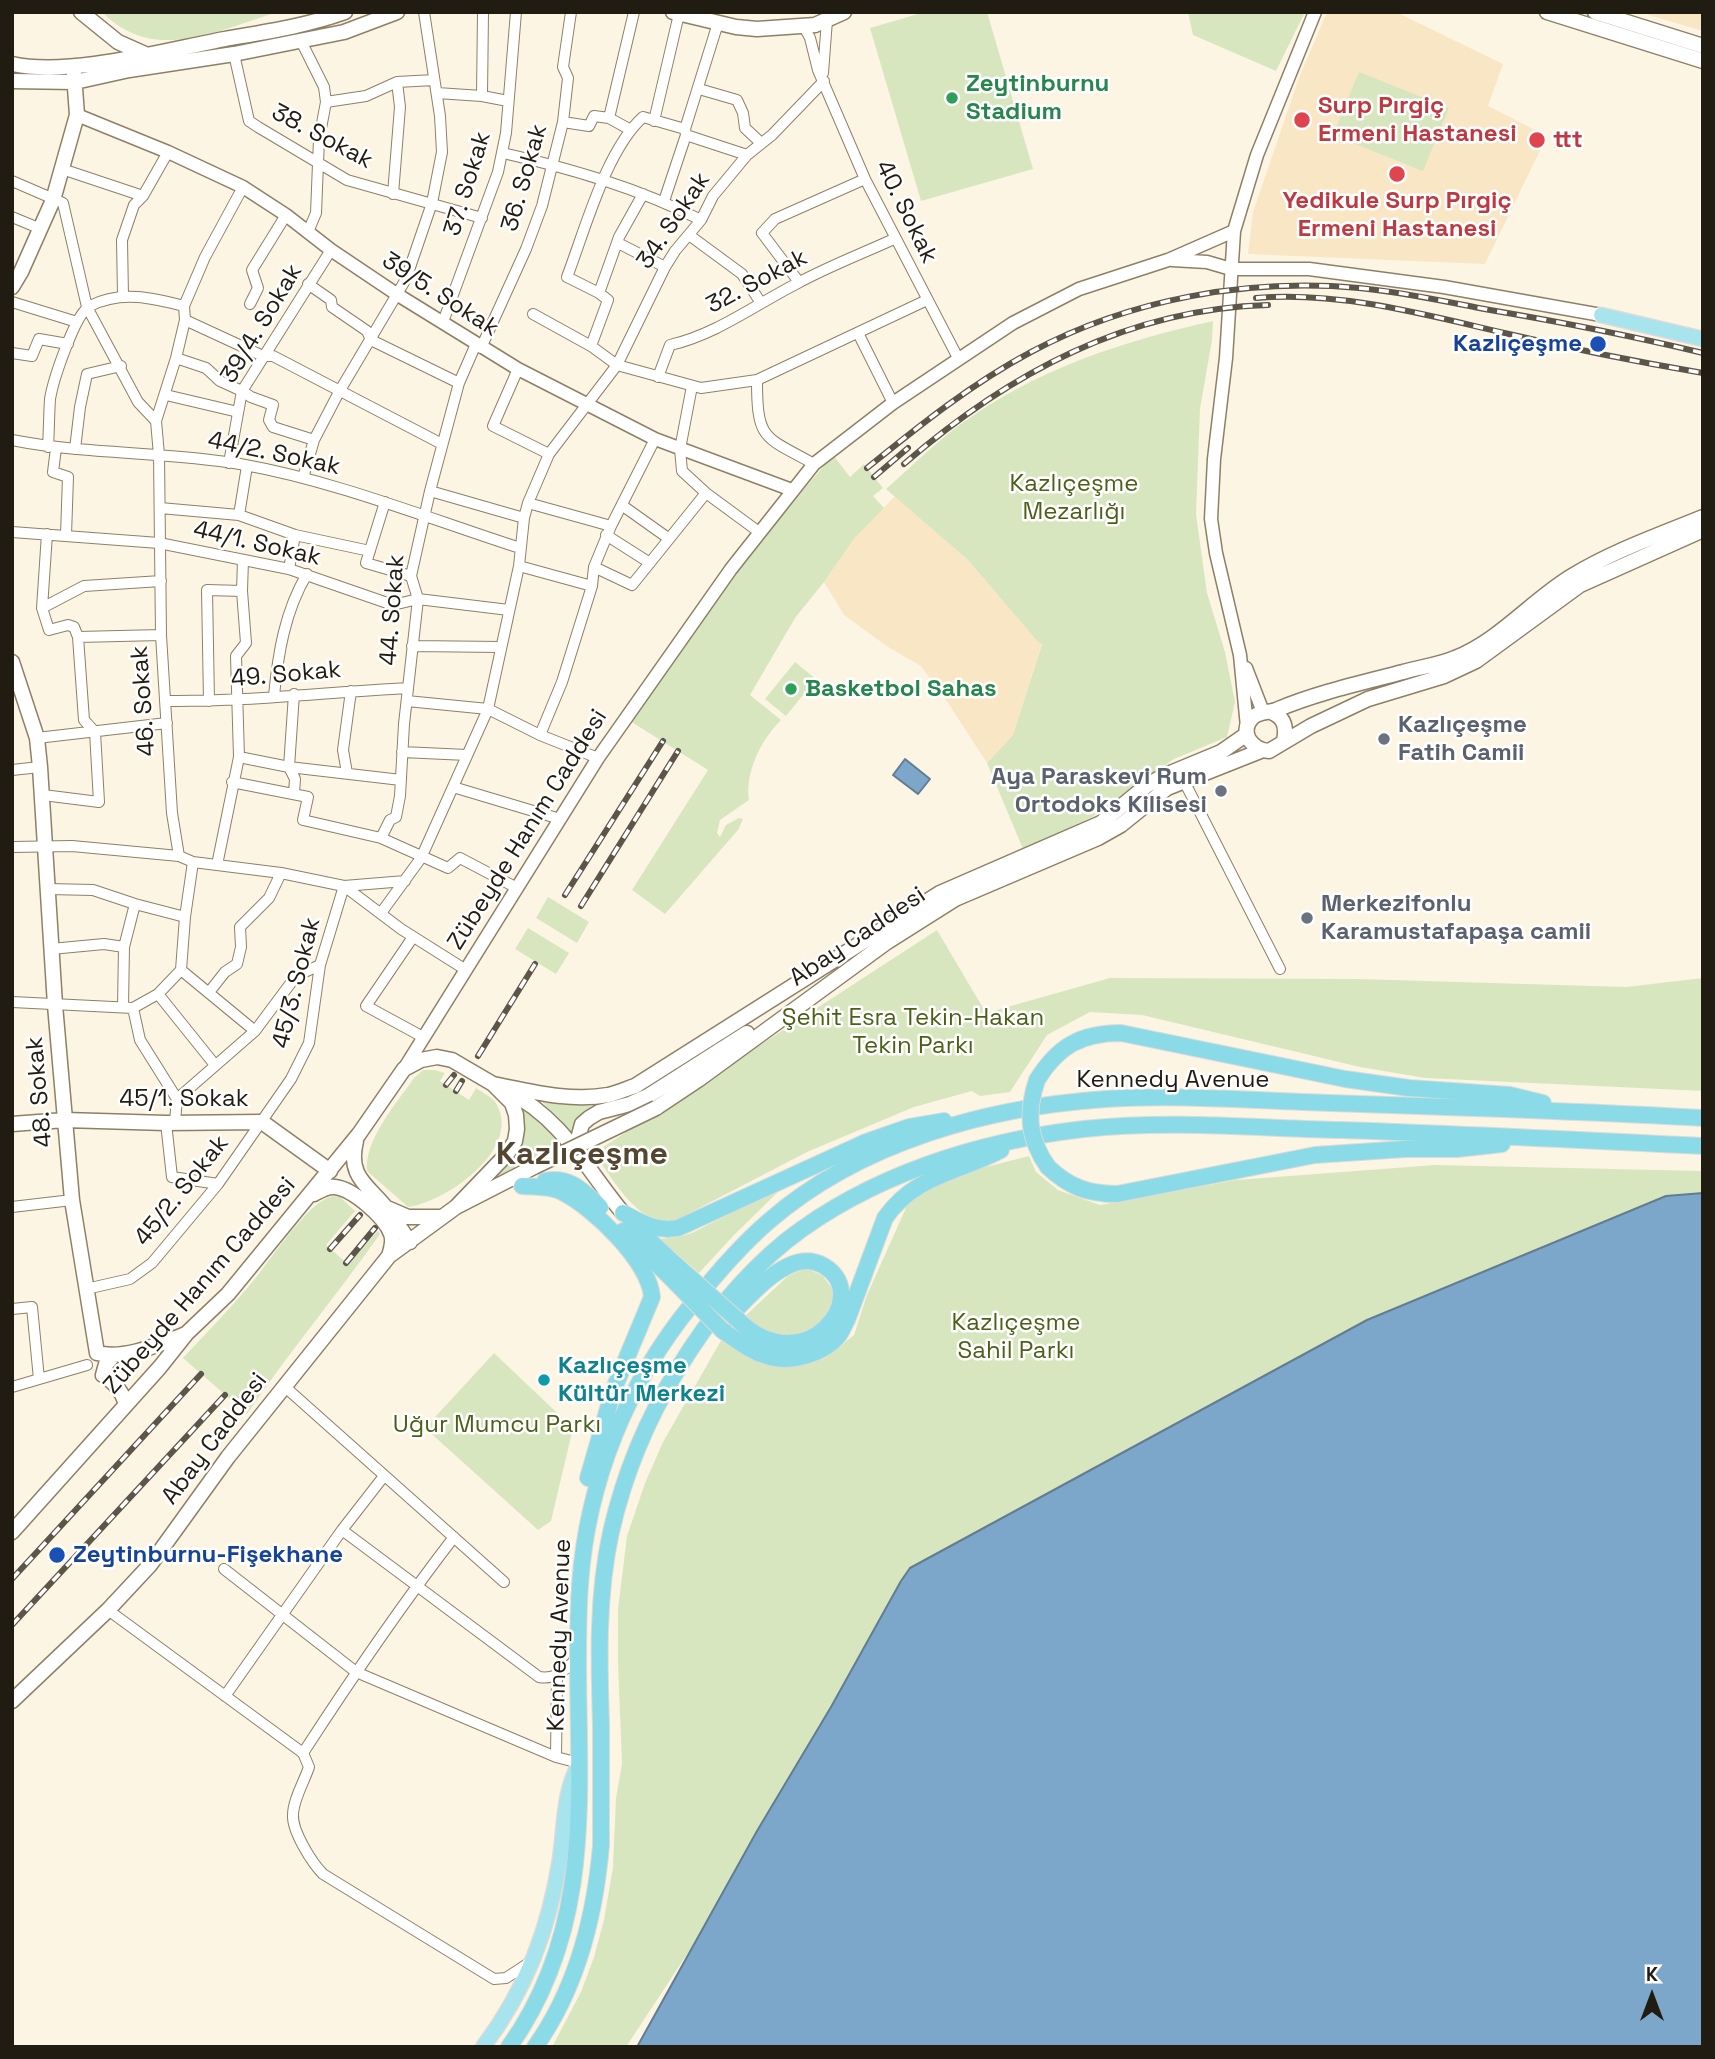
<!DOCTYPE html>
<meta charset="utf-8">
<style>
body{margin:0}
#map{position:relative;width:1715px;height:2059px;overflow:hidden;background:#fdf5e4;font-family:"Space Grotesk",sans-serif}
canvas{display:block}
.frame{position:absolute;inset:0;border:14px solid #211c12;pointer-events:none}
.north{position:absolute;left:1617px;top:1961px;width:70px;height:70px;-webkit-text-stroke:5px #fff;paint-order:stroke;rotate:0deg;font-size:19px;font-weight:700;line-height:28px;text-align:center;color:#211c12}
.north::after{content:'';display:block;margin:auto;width:24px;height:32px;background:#211c12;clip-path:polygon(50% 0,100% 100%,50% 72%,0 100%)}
</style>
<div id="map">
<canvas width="1715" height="2059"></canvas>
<div class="frame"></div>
<div class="north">K</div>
</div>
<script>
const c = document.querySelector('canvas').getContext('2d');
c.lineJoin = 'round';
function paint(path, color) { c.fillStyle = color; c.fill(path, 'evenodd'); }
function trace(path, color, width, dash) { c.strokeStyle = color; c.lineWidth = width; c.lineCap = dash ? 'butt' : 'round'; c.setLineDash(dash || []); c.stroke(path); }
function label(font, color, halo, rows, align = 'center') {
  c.font = font + ' "Space Grotesk",sans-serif'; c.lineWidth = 5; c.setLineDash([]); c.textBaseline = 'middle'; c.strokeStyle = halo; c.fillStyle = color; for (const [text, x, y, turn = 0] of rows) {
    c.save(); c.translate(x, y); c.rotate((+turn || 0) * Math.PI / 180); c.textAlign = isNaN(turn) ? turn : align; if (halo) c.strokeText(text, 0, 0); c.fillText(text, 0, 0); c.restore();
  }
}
const built = new Path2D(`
 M1327,12H1396L1503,64L1488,106L1547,136L1485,264L1248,254L1253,212L1299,78Z
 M1639,12H1703V31Z
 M895,496L968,560L1037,641L1042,643L1013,735L987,763L950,706L921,666L888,647L844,615L824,582L854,539Z`);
const green = new Path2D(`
 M102,12H278C218,30 154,65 102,12Z
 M925,12H987L1033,169L921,201L870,28Z
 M1188,12H1305L1276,71L1193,35Z
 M1359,72L1449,108L1423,171L1333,135Z
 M1213,321L1212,340L1200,409L1196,514L1207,593L1225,652L1235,702L1227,737L1174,759L1092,817L1023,849L987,763L1013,735L1042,644L1037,641L968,560L886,489C910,468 933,445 958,426C1036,369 1120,342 1213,321Z
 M833,455L850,477L864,464L883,488L873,496L884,508L854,539L824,582L795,618L750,695L781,720C761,740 745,772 749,800L720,820L717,833L720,837L726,825L739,818L743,819L738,830L665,914L632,890L708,770L630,721L737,568Z
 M795,662L816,679L786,716L765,699Z
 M548,897L589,922L577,943L536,918Z
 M528,928L569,953L556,974L515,949Z
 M937,930L986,1013L1110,978L1359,979L1626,987L1703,978V1091L1425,1078L1360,1067L1142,1015L1090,1012L1047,1035L1010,1092L980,1096L972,1091L914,1107L807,1152L682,1217C677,1219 671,1221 666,1221C636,1222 610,1175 594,1153Z
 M423,1070H435L445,1073L440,1081L469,1100L476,1088C483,1093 494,1098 497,1105C521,1150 446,1202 408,1207L367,1171C364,1140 396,1104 414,1078Z
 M542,1102L569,1105L615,1102C593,1108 578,1110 571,1134L563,1122Z
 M522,1107L541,1122L560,1145L498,1176C519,1153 530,1139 522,1107Z
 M1029,1156L1036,1172L1058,1190L1100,1205L1236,1180L1435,1165L1703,1171V1193L1666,1196L1367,1320L1078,1477L901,1581L831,1707L703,1930L626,2047H552L581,1992L594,1957L604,1920L613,1867L616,1798L622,1764L618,1663V1609L627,1536L645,1483L663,1442L723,1337L798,1364L825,1358L854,1335L867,1295L909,1201L947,1177Z
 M776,1190L778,1192L734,1235L699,1273L660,1239L679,1237L692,1233Z
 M333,1196L340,1197L355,1211L326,1245L348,1264L378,1231L380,1234C337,1295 289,1352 247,1414L183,1358C205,1334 228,1311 249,1286C268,1265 307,1201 333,1196Z
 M806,1268L823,1276L833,1290C833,1325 798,1345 767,1333C759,1330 751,1322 744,1317L788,1276Z
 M494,1353L573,1428L551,1521L538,1530L425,1428Z`);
const water = new Path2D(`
 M905,759L930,779L918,794L893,775Z
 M1703,1193V2047H637L757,1831L831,1707L901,1581L910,1568L1367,1320L1666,1196Z`);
const minor = new Path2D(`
 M803,25L810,38L818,70L865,179L958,358
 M301,41L324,87L326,102L319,139L316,213L308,232
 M234,54L249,121L258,127L347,180L482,218
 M823,73L827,20
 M699,89L737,100L743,113L745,128L761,143
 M437,93L482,96L508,101
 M482,96L483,12
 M326,102L366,96L397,82L434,80
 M609,118L629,129
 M654,121L679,14
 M563,122L589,126L594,116L609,118L634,12
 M686,135L747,155
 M503,153C572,169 638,188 701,220
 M62,169L143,196
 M12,181L63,203L87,307L138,402L156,421L159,455L161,635L172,813L179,856
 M393,194L400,107L397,82
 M664,201L686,135L685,129L718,23
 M12,217L41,229
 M689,235L742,274L761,303
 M618,243L665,267
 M799,282L762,233L775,219L865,179
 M308,284L331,300L332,307L367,331L371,340L459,383
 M599,293L619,237L643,194
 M123,296L122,240L134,205L143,196L168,152
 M12,302L77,322
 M250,304L258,288L252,270L286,215
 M533,314L591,346L617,365L701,388L757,380L927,300
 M185,320L263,356H273L442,444
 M443,322L498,172L506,133L516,12
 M858,333L893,403
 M591,346L608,300L599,293L567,277C585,230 606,150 643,117L685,129
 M481,348L526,249L542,206L563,122L568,78L563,67L571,12
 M12,353L32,356L39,339L68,344
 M176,358L206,368L220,381L242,391L251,397L273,405L269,420L273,427L314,440
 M518,369L493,426L549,454
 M658,377L670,345C715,335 755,305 796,284C827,267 861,254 894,239
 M757,380C757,441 764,436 814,464
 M692,386L680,449L682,471L706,493L759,532
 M166,395L238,412
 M156,421L176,358L185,320L184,306L205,257L243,187
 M12,440C87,455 164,451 240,464C336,481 427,518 520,548
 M48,447C49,431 49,415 50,399C53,381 75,313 90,306C121,290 153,298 184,306
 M56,448L53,472L68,477L66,535
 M75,449L80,407L87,374L121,366
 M229,463L242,391L331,250
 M303,478L314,440L339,392L406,279L432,203L442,152L440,116L424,12
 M430,491L524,518
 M385,502L366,563L411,576
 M528,503L611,526
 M623,506L668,538
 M160,508L239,515L295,535L370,551
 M239,515L247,466
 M12,532L159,543L289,569L393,605L418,599L509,610
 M606,535L650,563
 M519,566L592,586
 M594,567L632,585L706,493
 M289,569L295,535
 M42,608L84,586L161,581
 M78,637L161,635
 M412,646L501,647
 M294,694L289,767L295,779L294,793
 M274,696C278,653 285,611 307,574
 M166,701C247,702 327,692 408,688
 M209,701L207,590L242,591
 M407,701L488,709L540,735L598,758
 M540,735L562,682L592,586L594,567L611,526L655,439
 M37,738L167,723
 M402,752L467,755
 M239,757L289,767L401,780
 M12,770L40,767
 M347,773L343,750L351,691
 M1184,781L1280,969
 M232,782L308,797L303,820L381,838L448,868L460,858L517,888
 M453,787L560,819
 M43,795L99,802L95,732L84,720L78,637L74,627L68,625L49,630L42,608L47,534
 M381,838L390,820L396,817L400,796L404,724L418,599L411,576L430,491L459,383L476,344
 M12,847L72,846L179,856L193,862L281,873L344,886L405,881
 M217,865L239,757L236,656L246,643L242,591L243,560
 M344,886L401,929L466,970
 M48,889L93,890L135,904L185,917
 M381,913L421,858L488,709L519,566L524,518L528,503L549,454L617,365L665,267L675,251L701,220L713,196L747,155L772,135L824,81
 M413,937L366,1006L423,1037
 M51,949L104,944L124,947
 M181,970L255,1031
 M210,991L225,972L237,964L241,947L240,927L269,898L281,873
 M158,994L215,1065
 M12,1002L133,1008L158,994L181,970L185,917L193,862
 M123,1007L124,947L135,904
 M133,1008L140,1040L177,1099
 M175,1121L177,1099L255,1031L296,976L320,965
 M166,1123L172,1177L218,1184
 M12,1207L72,1200
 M86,1289L130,1279L152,1263L218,1184L291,1079L309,1043L320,965L344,886
 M12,1309L32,1307L39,1379
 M284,1386L504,1582
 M12,1387L87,1365
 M342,1530L539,1677C557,1680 566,1669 578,1657
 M224,1569L356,1672L556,1757L579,1763
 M108,1610L303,1753L309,1767C304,1782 293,1800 293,1815C292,1831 312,1863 323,1874L494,1979L506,1978L529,1963
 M225,1696L342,1530L384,1476
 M303,1753C351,1679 400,1607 454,1537
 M556,1757L557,1676`);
const tertiary = new Path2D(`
 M77,115L168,152L243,187L286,215L331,250L398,295L518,369L655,439L792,490
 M1172,260L1207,262L1231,269H1309L1444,287L1601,315
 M1246,668L1263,712
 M1247,727L1240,655L1216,553L1211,519L1214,459L1226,358L1234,231L1257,155L1315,12
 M404,1069L598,758L731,569L814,464L893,403L1013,323L1079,289L1168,260L1234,231`);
const secondary = new Path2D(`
 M81,12L118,42L145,54
 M673,12L736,27L757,29L815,25L844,12
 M1547,12L1703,61
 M1595,12L1703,46
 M12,64C70,77 166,50 225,39C265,32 306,26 345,12
 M12,81L75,82L129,70L234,54L344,32L397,12
 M12,287L21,272L53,200L77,115L74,74
 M1703,517C1659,535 1613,551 1572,576C1532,600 1499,641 1455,658C1439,665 1420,667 1403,672C1361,683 1316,693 1276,710C1268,713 1259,711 1252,718C1238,733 1253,750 1269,751L1311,726L1368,699L1444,676L1476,661L1580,585L1703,530
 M12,662L37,738L40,767L55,1005L72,1200L97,1353C126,1360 159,1344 186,1334
 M1271,712C1284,717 1287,727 1284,741
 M493,1084C529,1091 570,1102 608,1095C617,1093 626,1089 635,1086L940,893L1101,823L1146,786L1163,776L1221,752L1247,734
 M509,1092C563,1119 586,1169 623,1213
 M656,1108L698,1080L887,942L955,899L1098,838L1121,825L1167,788L1263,750
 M12,1124L65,1120L166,1123L262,1122L330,1171
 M356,1141C347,1177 368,1185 387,1209C395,1220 402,1231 410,1242
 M586,1163L579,1135L582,1124L589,1118L599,1112L630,1104L648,1096L747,1033
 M314,1194C321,1190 327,1186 335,1187C353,1189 385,1217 391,1234C394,1241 391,1249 389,1256
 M387,1208L408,1217H441
 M114,1355L106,1364L103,1375C115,1383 122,1391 126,1404
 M12,1532L160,1367L187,1333L228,1294L359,1134L404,1069L421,1060L437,1057L452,1060L493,1084L512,1103L516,1115L517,1129L515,1141L507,1154L456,1207
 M12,1701L108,1610L150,1565L228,1457L389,1256L456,1207L534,1167`);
const primary = new Path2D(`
 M1601,315L1703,339
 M483,2047C526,1990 549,1929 560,1859C565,1826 563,1794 579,1764`);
const trunk = new Path2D(`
 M1037,1080C1058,1046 1081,1033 1121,1033L1345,1079L1409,1088L1510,1095L1543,1103
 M1048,1167C1069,1187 1088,1194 1117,1194L1315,1155L1405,1149H1457L1502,1144
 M545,1181C570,1176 583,1191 600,1207
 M522,1186C534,1187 549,1186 560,1191C592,1206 649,1261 652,1297L613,1391L588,1478
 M623,1213C642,1223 656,1232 678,1228L866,1142L909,1127L944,1121
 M631,1223L676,1265
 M623,1231L665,1272
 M723,1322C744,1303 763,1278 788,1266C801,1260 812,1259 824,1266C874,1295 805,1385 738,1320
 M723,1331C737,1340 751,1352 767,1356C790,1364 824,1354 839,1335C842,1331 844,1325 847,1320L885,1218C915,1175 958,1173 1001,1150
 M509,2047C610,1905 569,1745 580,1585C587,1482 627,1383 693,1303C716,1274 740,1246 769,1221C860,1142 988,1107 1106,1099C1180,1094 1255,1101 1330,1103C1454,1107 1578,1111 1703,1118
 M535,2047C577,1988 595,1916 601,1845C601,1805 601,1765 601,1725C599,1660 597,1595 611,1532C624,1475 647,1419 678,1369C707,1321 742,1277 786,1241C870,1175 979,1141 1084,1129C1169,1120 1256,1128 1341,1130C1462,1134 1582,1140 1703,1146`);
const rail = new Path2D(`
 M1256,298C1341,291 1426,315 1509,334C1573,349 1638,362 1703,373
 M904,464C1008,374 1127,309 1268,305
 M867,468C919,426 971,384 1031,352C1130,299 1247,278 1359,288C1403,292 1447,302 1490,310C1561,322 1632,336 1703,353
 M874,477L908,448
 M565,895L663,741
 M581,906L678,751
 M478,1056L535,964
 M446,1085L454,1075
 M456,1091L462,1081
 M330,1249L360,1215
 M346,1263L375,1228
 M12,1579L201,1374
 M12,1625L225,1395`);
const secondaryBridge = new Path2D(`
 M534,1167L656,1108`);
const trunkBridge = new Path2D(`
 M1037,1080C1026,1112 1028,1139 1048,1167
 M676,1265L738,1320
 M665,1272L723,1331`);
const markers = [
 [952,98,7,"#2e9e5b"],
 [1302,120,9,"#e0444e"],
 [1537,140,9,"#e0444e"],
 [1397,174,9,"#e0444e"],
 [1598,344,9,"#1a4fb4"],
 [791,689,7,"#2e9e5b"],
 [1384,739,7,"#6b7280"],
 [1221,791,7,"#6b7280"],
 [1307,918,7,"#6b7280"],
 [544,1380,7,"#0f9aa8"],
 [57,1555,9,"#1a4fb4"]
];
const leisureNames = [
 ["Zeytinburnu",966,84],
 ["Stadium",966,112],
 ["Basketbol Sahas",805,689]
];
const healthNames = [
 ["Surp Pırgiç",1318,106],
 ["Ermeni Hastanesi",1318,134],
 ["ttt",1553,140],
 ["Yedikule Surp Pırgiç",1397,201,"center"],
 ["Ermeni Hastanesi",1397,229,"center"]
];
const streetNames = [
 ["38. Sokak",322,137,28],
 ["36. Sokak",525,178,-74],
 ["37. Sokak",468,184,-73],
 ["40. Sokak",906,212,64],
 ["34. Sokak",674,221,-56],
 ["32. Sokak",757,282,-28],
 ["39/5. Sokak",440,295,33],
 ["39/4. Sokak",262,324,-59],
 ["44/2. Sokak",274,454,12],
 ["44/1. Sokak",257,544,13],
 ["44. Sokak",393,610,-86],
 ["49. Sokak",286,675,-5],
 ["46. Sokak",144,701,-94],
 ["Zübeyde Hanım Caddesi",528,830,-58],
 ["Abay Caddesi",858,937,-34],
 ["45/3. Sokak",297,983,-76],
 ["Kennedy Avenue",1173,1080],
 ["48. Sokak",40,1092,-95],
 ["45/1. Sokak",184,1099],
 ["45/2. Sokak",182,1191,-51],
 ["Zübeyde Hanım Caddesi",200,1286,-49],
 ["Abay Caddesi",215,1439,-53],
 ["Kennedy Avenue",560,1635,-88]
];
const transitNames = [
 ["Kazlıçeşme",1582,344],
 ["Zeytinburnu-Fişekhane",73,1555,"left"]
];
const parkNames = [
 ["Kazlıçeşme",1074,484],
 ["Mezarlığı",1074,512],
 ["Şehit Esra Tekin-Hakan",913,1018],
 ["Tekin Parkı",913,1046],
 ["Kazlıçeşme",1016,1323],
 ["Sahil Parkı",1016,1351],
 ["Uğur Mumcu Parkı",497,1425]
];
const worshipNames = [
 ["Kazlıçeşme",1398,725],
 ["Fatih Camii",1398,753],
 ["Aya Paraskevi Rum",1207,777,"right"],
 ["Ortodoks Kilisesi",1207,805,"right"],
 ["Merkezifonlu",1321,904],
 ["Karamustafapaşa camii",1321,932]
];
const cultureNames = [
 ["Kazlıçeşme",558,1366],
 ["Kültür Merkezi",558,1394]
];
const districtNames = [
 ["Kazlıçeşme",582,1155]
];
paint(built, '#f9e6c4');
paint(green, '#d8e6c0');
paint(water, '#7ca6ca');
trace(water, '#617d93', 2);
trace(minor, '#8d8067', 12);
trace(tertiary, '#8d8067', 15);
trace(secondary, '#8d8067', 17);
trace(primary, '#dbdbd9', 17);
trace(trunk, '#dbdbd9', 18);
trace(minor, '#fff', 10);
trace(tertiary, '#fff', 12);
trace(secondary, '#fff', 14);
trace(primary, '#a7e4ed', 14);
trace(trunk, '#8adbe7', 16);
trace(rail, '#5c564a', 6);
trace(rail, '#fff', 3.5, [10]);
trace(secondaryBridge, '#8d8067', 17, []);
trace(trunkBridge, '#dbdbd9', 18, []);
trace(secondaryBridge, '#fff', 14);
trace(trunkBridge, '#8adbe7', 16);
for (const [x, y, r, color] of markers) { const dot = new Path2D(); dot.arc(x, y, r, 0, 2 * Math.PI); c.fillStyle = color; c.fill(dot); trace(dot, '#fff', 2.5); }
label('bold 24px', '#27864d', '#fff', leisureNames, 'left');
label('bold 24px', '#be3a42', '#fff', healthNames, 'left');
label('24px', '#211c12', '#fff', streetNames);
label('bold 24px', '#164399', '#fff', transitNames, 'right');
label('24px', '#4b6016', '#fff', parkNames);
label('bold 24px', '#5b616d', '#fff', worshipNames, 'left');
label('bold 24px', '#0d838f', '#fff', cultureNames, 'left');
label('bold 32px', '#544731', '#fff', districtNames);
</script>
